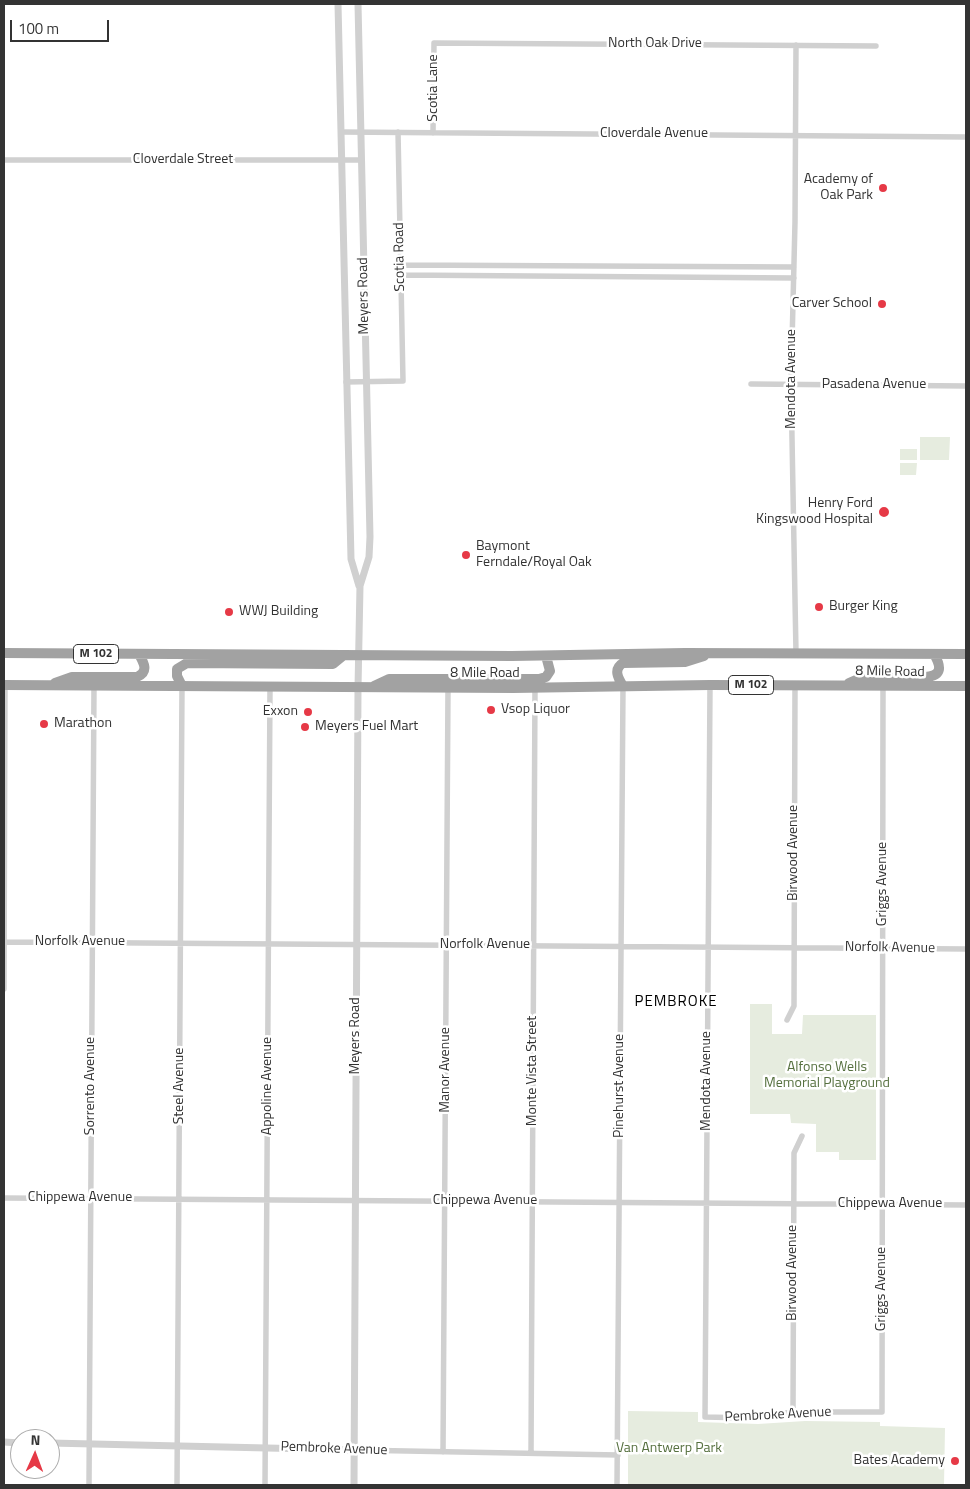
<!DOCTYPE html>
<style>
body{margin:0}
#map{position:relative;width:970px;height:1489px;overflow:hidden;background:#fff;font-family:"Titillium Web",sans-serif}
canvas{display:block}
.frame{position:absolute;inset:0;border:5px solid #333;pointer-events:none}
.north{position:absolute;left:10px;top:1429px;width:50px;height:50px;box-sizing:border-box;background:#fff;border:1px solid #adadad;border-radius:50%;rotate:2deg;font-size:14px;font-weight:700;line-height:20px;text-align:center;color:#333}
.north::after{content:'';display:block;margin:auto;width:18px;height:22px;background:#e63946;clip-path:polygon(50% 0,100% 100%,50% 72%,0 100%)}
.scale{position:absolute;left:10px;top:20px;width:99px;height:22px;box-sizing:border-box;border:2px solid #333;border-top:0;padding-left:6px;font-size:15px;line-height:18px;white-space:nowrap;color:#333;-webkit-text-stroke:4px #fff;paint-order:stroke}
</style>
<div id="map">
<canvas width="970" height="1489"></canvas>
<div class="frame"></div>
<div class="north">N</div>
<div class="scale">100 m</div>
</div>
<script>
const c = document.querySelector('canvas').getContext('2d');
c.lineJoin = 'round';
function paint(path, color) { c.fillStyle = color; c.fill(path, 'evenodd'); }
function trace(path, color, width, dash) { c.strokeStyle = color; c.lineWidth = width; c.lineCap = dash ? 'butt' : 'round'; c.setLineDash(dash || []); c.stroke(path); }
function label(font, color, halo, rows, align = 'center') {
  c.font = font + ' "Titillium Web",sans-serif'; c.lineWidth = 5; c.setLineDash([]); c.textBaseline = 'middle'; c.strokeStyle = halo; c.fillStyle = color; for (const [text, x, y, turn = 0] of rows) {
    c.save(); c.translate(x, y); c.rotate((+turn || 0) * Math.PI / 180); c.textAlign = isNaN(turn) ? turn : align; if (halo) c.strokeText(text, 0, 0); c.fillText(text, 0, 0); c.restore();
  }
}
const green = new Path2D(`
 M920,437H950L949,460H920Z
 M900,449H917V460H900Z
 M900,463H917L916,475H900Z
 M750,1004H772V1034H802L803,1015H876V1160H839V1152H816V1124L791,1123L790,1114H750Z
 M628,1411L698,1412V1422L758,1424L805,1421L880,1422V1426L945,1428L944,1485H628Z`);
const minor = new Path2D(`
 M796,45L795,222L791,384L796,653
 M341,132L966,137
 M433,133L434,43L876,46
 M4,160H361
 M401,265L794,267
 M401,275L794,278
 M346,382L403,381L398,132
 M751,384L966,386
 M710,685L705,1417L749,1418L793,1412H882L883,686
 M4,942L966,949
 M4,989L5,685
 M787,1020L794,1006L795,685
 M4,1198L966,1205
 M793,1412L794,1153L802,1136
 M354,1450L618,1455
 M443,1452L448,688
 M531,1453L535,688
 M89,1485L94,686
 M177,1485L182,686
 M265,1485L270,687
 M617,1485L623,686`);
const tertiary = new Path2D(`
 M338,4L351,559L359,586
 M4,1442L20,1443
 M50,1443L354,1450
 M354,1485L358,688L360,586L369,557L370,537L358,4`);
const trunk = new Path2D(`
 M4,653L512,656L685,653L966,654
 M55,683L72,677H137C149,672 144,663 139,654
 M849,683L865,676L925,677C943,676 941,666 934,654
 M4,685L513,688L710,685L966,686
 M182,686L177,676V669L187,663L333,664L344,655
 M374,686L389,679H539L546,677L550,671L546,656
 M623,686C618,678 613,669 623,663L685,662L704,656`);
const markers = [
 [883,188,5,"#e63946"],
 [882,304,5,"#e63946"],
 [884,512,6,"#e63946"],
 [466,555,5,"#e63946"],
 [819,607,5,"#e63946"],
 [229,612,5,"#e63946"],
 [491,710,5,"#e63946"],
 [308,712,5,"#e63946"],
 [44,724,5,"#e63946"],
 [305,727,5,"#e63946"],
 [955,1461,5,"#e63946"]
];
const shields = [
 [96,654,45],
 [751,685,45]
];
const shieldNames = [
 ["M 102",96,654],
 ["M 102",751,685]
];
const streetNames = [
 ["North Oak Drive",655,44],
 ["Scotia Lane",434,88,-90],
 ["Cloverdale Avenue",654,134],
 ["Cloverdale Street",183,160],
 ["Scotia Road",400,257,-91],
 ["Meyers Road",364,296,-91],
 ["Mendota Avenue",792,379,-90],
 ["Pasadena Avenue",874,385],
 ["8 Mile Road",890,672,1],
 ["8 Mile Road",485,674],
 ["Birwood Avenue",794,853,-90],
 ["Griggs Avenue",883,884,-90],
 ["Norfolk Avenue",80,942],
 ["Norfolk Avenue",485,945],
 ["Norfolk Avenue",890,948,1],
 ["Meyers Road",356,1036,-90],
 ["Manor Avenue",446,1070,-90],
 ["Monte Vista Street",533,1071,-90],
 ["Mendota Avenue",707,1081,-90],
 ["Sorrento Avenue",91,1086,-90],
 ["Steel Avenue",180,1086,-90],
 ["Appoline Avenue",268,1086,-90],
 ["Pinehurst Avenue",620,1086,-90],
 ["Chippewa Avenue",80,1198],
 ["Chippewa Avenue",485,1201],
 ["Chippewa Avenue",890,1204],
 ["Birwood Avenue",793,1273,-90],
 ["Griggs Avenue",882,1289,-90],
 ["Pembroke Avenue",778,1415,-3],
 ["Pembroke Avenue",334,1449,2]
];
const poiNames = [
 ["Academy of",873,180,"right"],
 ["Oak Park",873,196,"right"],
 ["Carver School",872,304,"right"],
 ["Henry Ford",873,504,"right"],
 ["Kingswood Hospital",873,520,"right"],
 ["Baymont",476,547],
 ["Ferndale/Royal Oak",476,563],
 ["Burger King",829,607],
 ["WWJ Building",239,612],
 ["Vsop Liquor",501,710],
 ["Exxon",298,712,"right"],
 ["Marathon",54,724],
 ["Meyers Fuel Mart",315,727],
 ["Bates Academy",945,1461,"right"]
];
const parkNames = [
 ["Alfonso Wells",827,1068],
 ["Memorial Playground",827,1084],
 ["Van Antwerp Park",669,1449]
];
const neighbourhoodNames = [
 ["PEMBROKE",676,1002]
];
paint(green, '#e6ecdf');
trace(minor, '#d0d0d0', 5.5);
trace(tertiary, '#d0d0d0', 7);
trace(trunk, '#a2a2a2', 10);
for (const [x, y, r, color] of markers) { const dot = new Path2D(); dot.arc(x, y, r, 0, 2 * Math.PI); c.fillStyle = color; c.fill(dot); trace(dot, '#fff', 2); }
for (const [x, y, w] of shields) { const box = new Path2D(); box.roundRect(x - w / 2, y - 9.5, w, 19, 4); c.fillStyle = '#fff'; c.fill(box); trace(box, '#333', 1); }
label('bold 12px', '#333', null, shieldNames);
label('14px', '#333', '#fff', streetNames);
label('14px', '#333', '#fff', poiNames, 'left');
label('14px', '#56703f', '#fff', parkNames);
c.letterSpacing = '1px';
label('15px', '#000', '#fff', neighbourhoodNames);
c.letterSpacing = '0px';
</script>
